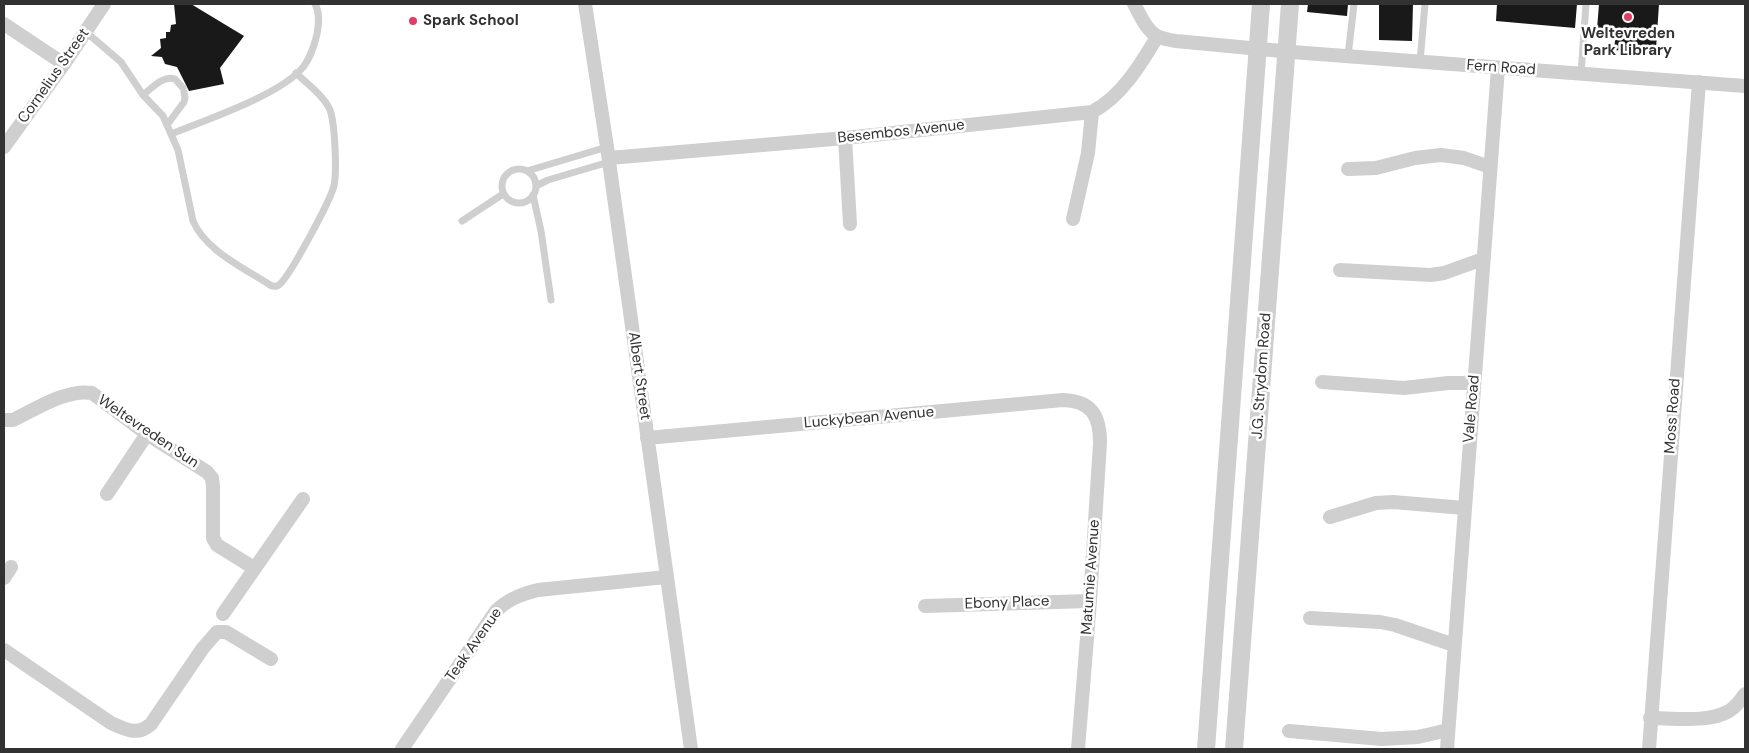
<!DOCTYPE html>
<style>
body{margin:0}
#map{position:relative;width:1749px;height:753px;overflow:hidden;background:#fff;font-family:"DM Sans",sans-serif}
canvas{display:block}
.frame{position:absolute;inset:0;border:5px solid #323232;pointer-events:none}
</style>
<div id="map">
<canvas width="1749" height="753"></canvas>
<div class="frame"></div>
</div>
<script>
const c = document.querySelector('canvas').getContext('2d');
c.lineJoin = 'round';
function paint(path, color) { c.fillStyle = color; c.fill(path, 'evenodd'); }
function trace(path, color, width, dash) { c.strokeStyle = color; c.lineWidth = width; c.lineCap = dash ? 'butt' : 'round'; c.setLineDash(dash || []); c.stroke(path); }
function label(font, color, halo, rows, align = 'center') {
  c.font = font + ' "DM Sans",sans-serif'; c.lineWidth = 5; c.setLineDash([]); c.textBaseline = 'middle'; c.strokeStyle = halo; c.fillStyle = color; for (const [text, x, y, turn = 0] of rows) {
    c.save(); c.translate(x, y); c.rotate((+turn || 0) * Math.PI / 180); c.textAlign = isNaN(turn) ? turn : align; if (halo) c.strokeText(text, 0, 0); c.fillText(text, 0, 0); c.restore();
  }
}
const building = new Path2D(`
 M174,4H191L244,36L220,68L224,84L189,91L177,67L165,64L162,57L151,56L161,48L160,39L166,38V32H170L171,25L176,24Z
 M1308,4H1348L1347,16L1307,12Z
 M1379,4H1413L1412,41L1379,40Z
 M1497,4H1577L1575,28L1496,21Z
 M1599,4H1659L1656,49L1640,48V52L1614,50L1616,31L1597,29Z`);
const service = new Path2D(`
 M86,32L121,62L143,95L163,116L178,150L193,221C205,250 244,268 270,285C274,287 277,287 280,284C291,274 330,201 334,186C337,172 335,128 331,113C327,98 307,84 296,73
 M1348,56L1354,4
 M1420,62L1425,4
 M1581,74L1586,4
 M143,95C152,88 163,75 175,79L183,88
 M167,125L184,102L185,98L184,92
 M171,134C206,120 283,94 304,66C310,58 315,43 317,34C319,23 320,13 315,4
 M502 186a17 17 0 1 1 34 0a17 17 0 1 1-34 0Z
 M527,171L607,147
 M536,186L548,180L609,162
 M533,195L541,231L551,300
 M462,221L503,194`);
const minor = new Path2D(`
 M585,4L607,147L691,749
 M1134,4C1140,15 1147,32 1159,37C1164,39 1170,40 1176,41L1292,52L1745,86
 M4,24L64,64
 M845,138L850,224
 M4,147L64,64L104,4
 M609,158L845,138L1092,112C1121,97 1141,64 1157,37
 M1348,169L1376,168L1415,158L1441,155L1464,158L1490,167
 M1073,219L1088,153L1092,112
 M1340,270L1431,275L1444,273L1483,259
 M1322,382L1404,388L1448,383H1474
 M4,420H13C36,409 66,389 92,393L147,434L207,472L212,478L213,487V538L217,545L254,568
 M647,438L1063,400C1092,401 1100,416 1100,443L1090,601L1078,749
 M107,494L147,434
 M1330,517L1376,503L1393,502L1464,508
 M4,578L11,567
 M925,606L1090,601
 M223,614L303,499
 M1310,618L1380,622L1395,625L1454,645
 M4,650L111,723C126,730 138,736 151,724L203,648L217,632H226L271,659
 M1650,718C1672,718 1710,723 1729,711C1736,707 1741,700 1745,694
 M1289,731L1382,739L1418,737L1448,730
 M402,749L496,611C508,599 522,594 538,590L666,577
 M1447,749L1498,68
 M1649,749L1699,82`);
const tertiary = new Path2D(`
 M1206,749L1261,4
 M1234,749L1290,4`);
const markers = [
 [1628,17,5,"#e03d66"],
 [413,21,5,"#e03d66"]
];
const poiNames = [
 ["Spark School",423,21],
 ["Weltevreden",1628,34,"center"],
 ["Park Library",1628,51,"center"]
];
const streetNames = [
 ["Fern Road",1501,68,4],
 ["Cornelius Street",54,76,-55],
 ["Besembos Avenue",901,132,-6],
 ["Albert Street",639,376,82],
 ["J.G. Strydom Road",1262,376,-86],
 ["Vale Road",1472,409,-85],
 ["Moss Road",1673,416,-86],
 ["Luckybean Avenue",869,418,-5],
 ["Weltevreden Sun",148,432,34],
 ["Matumie Avenue",1091,577,-86],
 ["Ebony Place",1007,603,-2],
 ["Teak Avenue",474,645,-55]
];
paint(building, '#191919');
trace(service, '#cfcfcf', 7);
trace(minor, '#cfcfcf', 14);
trace(tertiary, '#cfcfcf', 18);
for (const [x, y, r, color] of markers) { const dot = new Path2D(); dot.arc(x, y, r, 0, 2 * Math.PI); c.fillStyle = color; c.fill(dot); trace(dot, '#fff', 2); }
label('bold 15px', '#323232', '#fff', poiNames, 'left');
label('15px', '#323232', '#fff', streetNames);
</script>
